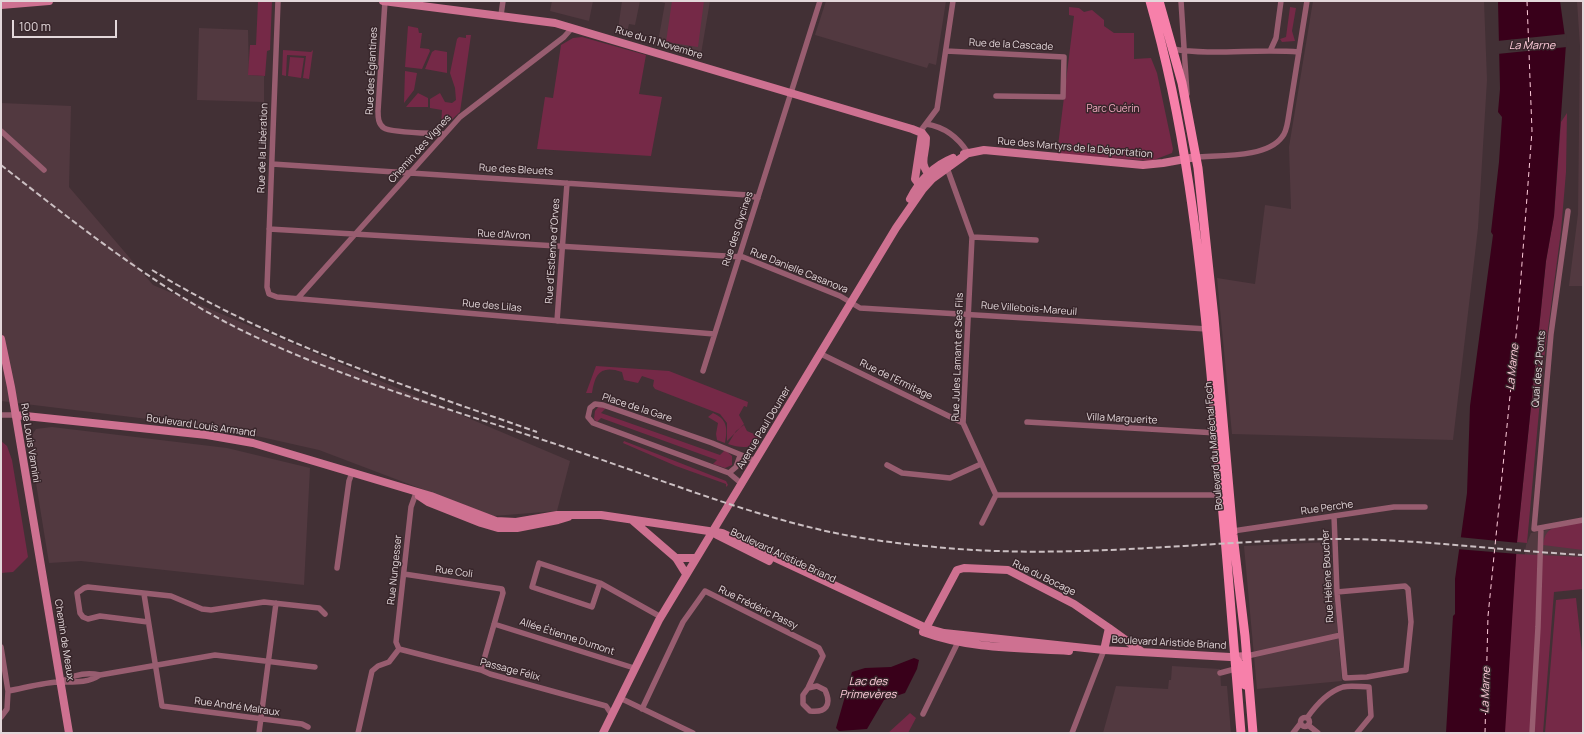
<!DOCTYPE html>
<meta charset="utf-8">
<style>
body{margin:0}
#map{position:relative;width:1584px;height:734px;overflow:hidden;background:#423035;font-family:Manrope,sans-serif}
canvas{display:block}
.frame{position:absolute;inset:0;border:2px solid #e3d7da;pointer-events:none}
.scale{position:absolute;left:12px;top:20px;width:105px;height:18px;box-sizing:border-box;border:2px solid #e3d7da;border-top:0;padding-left:5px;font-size:12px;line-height:14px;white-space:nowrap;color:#e3d7da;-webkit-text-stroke:3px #38262b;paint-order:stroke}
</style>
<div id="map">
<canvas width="1584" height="734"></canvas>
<div class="frame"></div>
<div class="scale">100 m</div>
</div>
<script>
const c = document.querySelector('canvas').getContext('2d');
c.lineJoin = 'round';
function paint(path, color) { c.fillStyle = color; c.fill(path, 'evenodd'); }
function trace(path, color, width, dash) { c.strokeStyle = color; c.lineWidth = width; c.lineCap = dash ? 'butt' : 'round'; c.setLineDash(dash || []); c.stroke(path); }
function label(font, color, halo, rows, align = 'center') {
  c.font = font + ' Manrope,sans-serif'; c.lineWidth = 3; c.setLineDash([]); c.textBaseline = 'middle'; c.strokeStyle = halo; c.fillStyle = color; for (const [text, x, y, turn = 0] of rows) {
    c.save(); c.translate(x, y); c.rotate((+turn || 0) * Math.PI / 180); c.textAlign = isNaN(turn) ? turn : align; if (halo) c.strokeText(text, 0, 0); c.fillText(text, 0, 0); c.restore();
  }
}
const built = new Path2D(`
 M552,1H593L589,21L550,11Z
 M622,1H640L635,25L629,24L627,32L618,29Z
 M657,1H710L701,54L658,42L665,3Z
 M826,1H946L936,65L929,63L927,68L815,35Z
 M1313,1H1484L1487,80L1478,228L1453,440L1232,434L1217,278L1255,284L1265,205L1291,209L1289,147Z
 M1577,1H1583V286H1569L1578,214L1580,46Z
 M199,28L248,30L249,75L264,76V102L197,100Z
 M1,103L71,106L69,187L153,285L570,461L557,511L493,516L319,450L221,428L1,401Z
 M52,427L227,448L310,468L304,585L81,561L49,563L29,440L36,429Z
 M1557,528L1583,529V581L1524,560L1526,545L1531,533Z
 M1330,542L1342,681L1257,689L1244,546Z
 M1172,666L1220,669L1221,686H1227L1231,733H1103L1116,686L1168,689L1169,680H1171Z`);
const green = new Path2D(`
 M258,1H272L270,50L267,51L265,76L248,75L250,45H256Z
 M672,1H704L698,47L666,42Z
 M1069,7L1079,8L1084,12L1092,10L1104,20V26L1114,33H1134V59L1151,58L1157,73L1173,149L1172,153L1151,161L1057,154L1074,16L1069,15Z
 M1290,7L1296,8L1292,31L1295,41L1282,42L1280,39L1286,37Z
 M408,26L418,28L419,33H422L420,48L429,49L430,51L422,69L405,67Z
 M466,35H471L460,112L446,125L441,127L442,110L430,108V99L440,93L445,102L452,103L456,100L455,88L450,73L457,39L459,37L466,38Z
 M582,37L646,55L639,94L662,97L651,156L537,149L545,97L553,98L561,45L573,38Z
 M283,50L311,52L313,50L309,79L303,78L306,56L287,55L286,76L282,75Z
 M435,50L447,52V73L425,69L432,52Z
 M290,57L304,58L301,78L288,76Z
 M405,71L417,73L414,90L404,103Z
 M418,93L428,98V107H406Z
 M1567,113L1566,172L1561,231L1543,367L1527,543L1517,542L1546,261L1554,216L1561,122Z
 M596,366L669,371L748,402L747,407L744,406L739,415L744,424L727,441V423L720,414L655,389L653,386L654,380L642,376L638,383L624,380L622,372C601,365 595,373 592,393H586Z
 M599,406L606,408L601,413L720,455L725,450L732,456V465L725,468L713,464L717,460L601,418L597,422L594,419L595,411Z
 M713,413C727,419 728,428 725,443L717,440L716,434L718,423L708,417Z
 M744,425L747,431L761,437C753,450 741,448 728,444L736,431Z
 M1,441L7,446L12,460L28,557L13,572L1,573Z
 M624,441L726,481L728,485L726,487V484L676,466L623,443Z
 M1575,523H1583V550L1543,545C1546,524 1557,528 1575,523Z
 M1516,554L1583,557V589L1554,592L1543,733H1504Z
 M1576,598L1583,661V733H1545L1556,600Z
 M910,713L916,718L908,733H888Z`);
const water = new Path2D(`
 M1498,1H1560L1566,44L1554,216L1546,261L1517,542L1505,733H1446L1453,616L1455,614V579L1467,493L1470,406L1493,235L1491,232L1499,162L1502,117L1498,112L1500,89Z
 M914,658L919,660L917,669L905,693L884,700L867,729L839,731L836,728L852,672L865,668L891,667Z`);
const pier = new Path2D(`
 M1566,34L1567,47L1497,54V41Z
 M1458,537L1519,543L1518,554L1456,549Z`);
const ferry = new Path2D(`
 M1485,733L1488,616L1518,316L1532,131L1527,1`);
const street = new Path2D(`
 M278,1L267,287L269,294L277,297L714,334
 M385,1L378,111C378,117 378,124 384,128C391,133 433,133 444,134
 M1181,1L1187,94
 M501,15L503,1
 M1173,49C1214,56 1257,48 1299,52
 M1271,49L1276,38L1281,1
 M946,51L1064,57L1063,97L996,96
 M926,124C945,127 958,137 968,153
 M1,131L44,170
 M922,133V129L937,109L953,1
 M1196,157C1220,155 1267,158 1282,137C1286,133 1287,126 1288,120L1307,1
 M272,164L748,195L758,198
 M946,165L972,237L963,423L996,495H1221
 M1568,211L1551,334L1534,529L1583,520
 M269,229L743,257L840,296L860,308L1207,329
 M972,237L1036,240
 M298,298L460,117L564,37L572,28
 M557,321L567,183
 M821,354L963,423
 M703,371L820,1
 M1,415H16
 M1027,422L1217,433
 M887,465L902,473L950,478L981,464
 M729,473L736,467L740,456
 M742,484L729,473L593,423L588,417L590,408L595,404L603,405L712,443L756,461
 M1334,516L1337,592L1345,678L1367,677L1406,670L1411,622L1408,589L1405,586L1337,592
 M982,523L996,495
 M1233,531L1394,507H1425
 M337,568L349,481L352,473
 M404,574L502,589L503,593L481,670
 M600,583L592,607L532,587L539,563L600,583L661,617
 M144,594L162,706L302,724L308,727
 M148,622L100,616L88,619L83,617L80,613L77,593L84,588L88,587L171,596L202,609L211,610L264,602L319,608L325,614
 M494,624L634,668
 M1,647L8,691
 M399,649L481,670L490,674L606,706L612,715
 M399,649L396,642L411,507L416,493
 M1247,656L1341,635
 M1220,673L1235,669
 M61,682C73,675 87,672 100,675
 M620,698L693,733
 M642,709L683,622L705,591L819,648L823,656L808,688L803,695V704L810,711C826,713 832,705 825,690L817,686L808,688
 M923,714L959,640
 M1,717L7,709L8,691C25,688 44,682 61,682C75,682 88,683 100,675L215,655L315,667
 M1300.5 722a4.5 4.5 0 1 1 9 0a4.5 4.5 0 1 1-9 0Z
 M1307,718C1316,705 1327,692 1343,687C1351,685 1361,687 1369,687L1371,716L1357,733
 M1308,725L1318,733
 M259,733L276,603
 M358,733L372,671L378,666L389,662L399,649
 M1072,733L1104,650
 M1293,733L1300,724
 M1532,733L1538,627L1541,528`);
const secondary = new Path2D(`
 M383,1L555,23L912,129L922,133L926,138C926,158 917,161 932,179
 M1,5L49,1
 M922,133L915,179L922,188
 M964,154L984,150L1143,165L1163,163L1196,157
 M910,199C920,180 933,166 953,158
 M1,339L11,387L69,733
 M16,415L207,435L253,443L431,496L496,521L516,522L557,515H601L722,533L926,628L944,633L1104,650L1230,657L1247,656
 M419,496L428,502L481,523L498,528H517L558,520L568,517
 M632,520L676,558L686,574
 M717,535L769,561
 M676,558H696
 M926,628L957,570L964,568L1008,570L1074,604L1109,628L1104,650
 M1109,628L1141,651
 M923,632C969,649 1021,648 1069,651
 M603,733L659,620L896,228L923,189L932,179L968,153`);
const primary = new Path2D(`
 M1150,1C1185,123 1199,248 1211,374C1222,494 1231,613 1241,733
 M1159,1L1182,83L1198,168L1214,318L1233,535L1245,636L1253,733
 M1235,658L1241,667L1245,685`);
const rail = new Path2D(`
 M1,165C75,223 151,284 235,327C346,382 466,413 582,453C659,479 734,509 813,528C857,539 902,544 946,548C1072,559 1198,542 1323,539C1410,538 1497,550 1583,555
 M152,270C273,344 404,385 537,432`);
const streetNames = [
 ["Rue du 11 Novembre",659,43,17],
 ["Rue de la Cascade",1011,45,3],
 ["Rue des Églantines",372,71,-87],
 ["Rue de la Libération",263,148,-88],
 ["Rue des Martyrs de la Déportation",1075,148,5],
 ["Chemin des Vignes",420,149,-48],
 ["Rue des Bleuets",516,170,3],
 ["Rue des Glycines",738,229,-72],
 ["Rue d'Avron",504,235,3],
 ["Rue d'Estienne d'Orves",553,251,-86],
 ["Rue Danielle Casanova",799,271,22],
 ["Rue des Lilas",492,306,5],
 ["Rue Villebois-Mareuil",1029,309,4],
 ["Rue Jules Lamant et Ses Fils",958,357,-88],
 ["Quai des 2 Ponts",1539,369,-85],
 ["Rue de l'Ermitage",896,380,26],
 ["Place de la Gare",637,408,18],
 ["Villa Marguerite",1122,419,3],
 ["Boulevard Louis Armand",201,426,8],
 ["Avenue Paul Doumer",764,428,-59],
 ["Rue Louis Vannini",30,443,81],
 ["Boulevard du Maréchal Foch",1214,446,-95],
 ["Rue Perche",1327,508,-8],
 ["Boulevard Aristide Briand",783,556,25],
 ["Rue Nungesser",395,570,-84],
 ["Rue Coli",454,572,8],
 ["Rue Hélène Boucher",1328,576,-93],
 ["Rue du Bocage",1044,578,26],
 ["Rue Frédéric Passy",758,608,26],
 ["Allée Étienne Dumont",567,637,18],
 ["Chemin de Meaux",64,640,81],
 ["Boulevard Aristide Briand",1169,643,3],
 ["Passage Félix",510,670,15],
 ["Rue André Malraux",237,707,8]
];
const parkNames = [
 ["Parc Guérin",1113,109]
];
const waterNames = [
 ["La Marne",1532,46],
 ["La Marne",1513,367,-84],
 ["Lac des",868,682],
 ["Primevères",868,695],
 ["La Marne",1486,690,-88]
];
paint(built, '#523940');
paint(green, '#752947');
paint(water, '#39001a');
paint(pier, '#423035');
trace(ferry, '#feccda', 1, [5, 4]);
trace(street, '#985d70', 5.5);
trace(secondary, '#ce7191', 8);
trace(primary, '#f780aa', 9);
trace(rail, '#cbbfc2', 2, [6, 3]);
label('10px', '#e3d7da', '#38262b', streetNames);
label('10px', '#f2aac0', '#38262b', parkNames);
label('italic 11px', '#feccda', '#38262b', waterNames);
</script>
